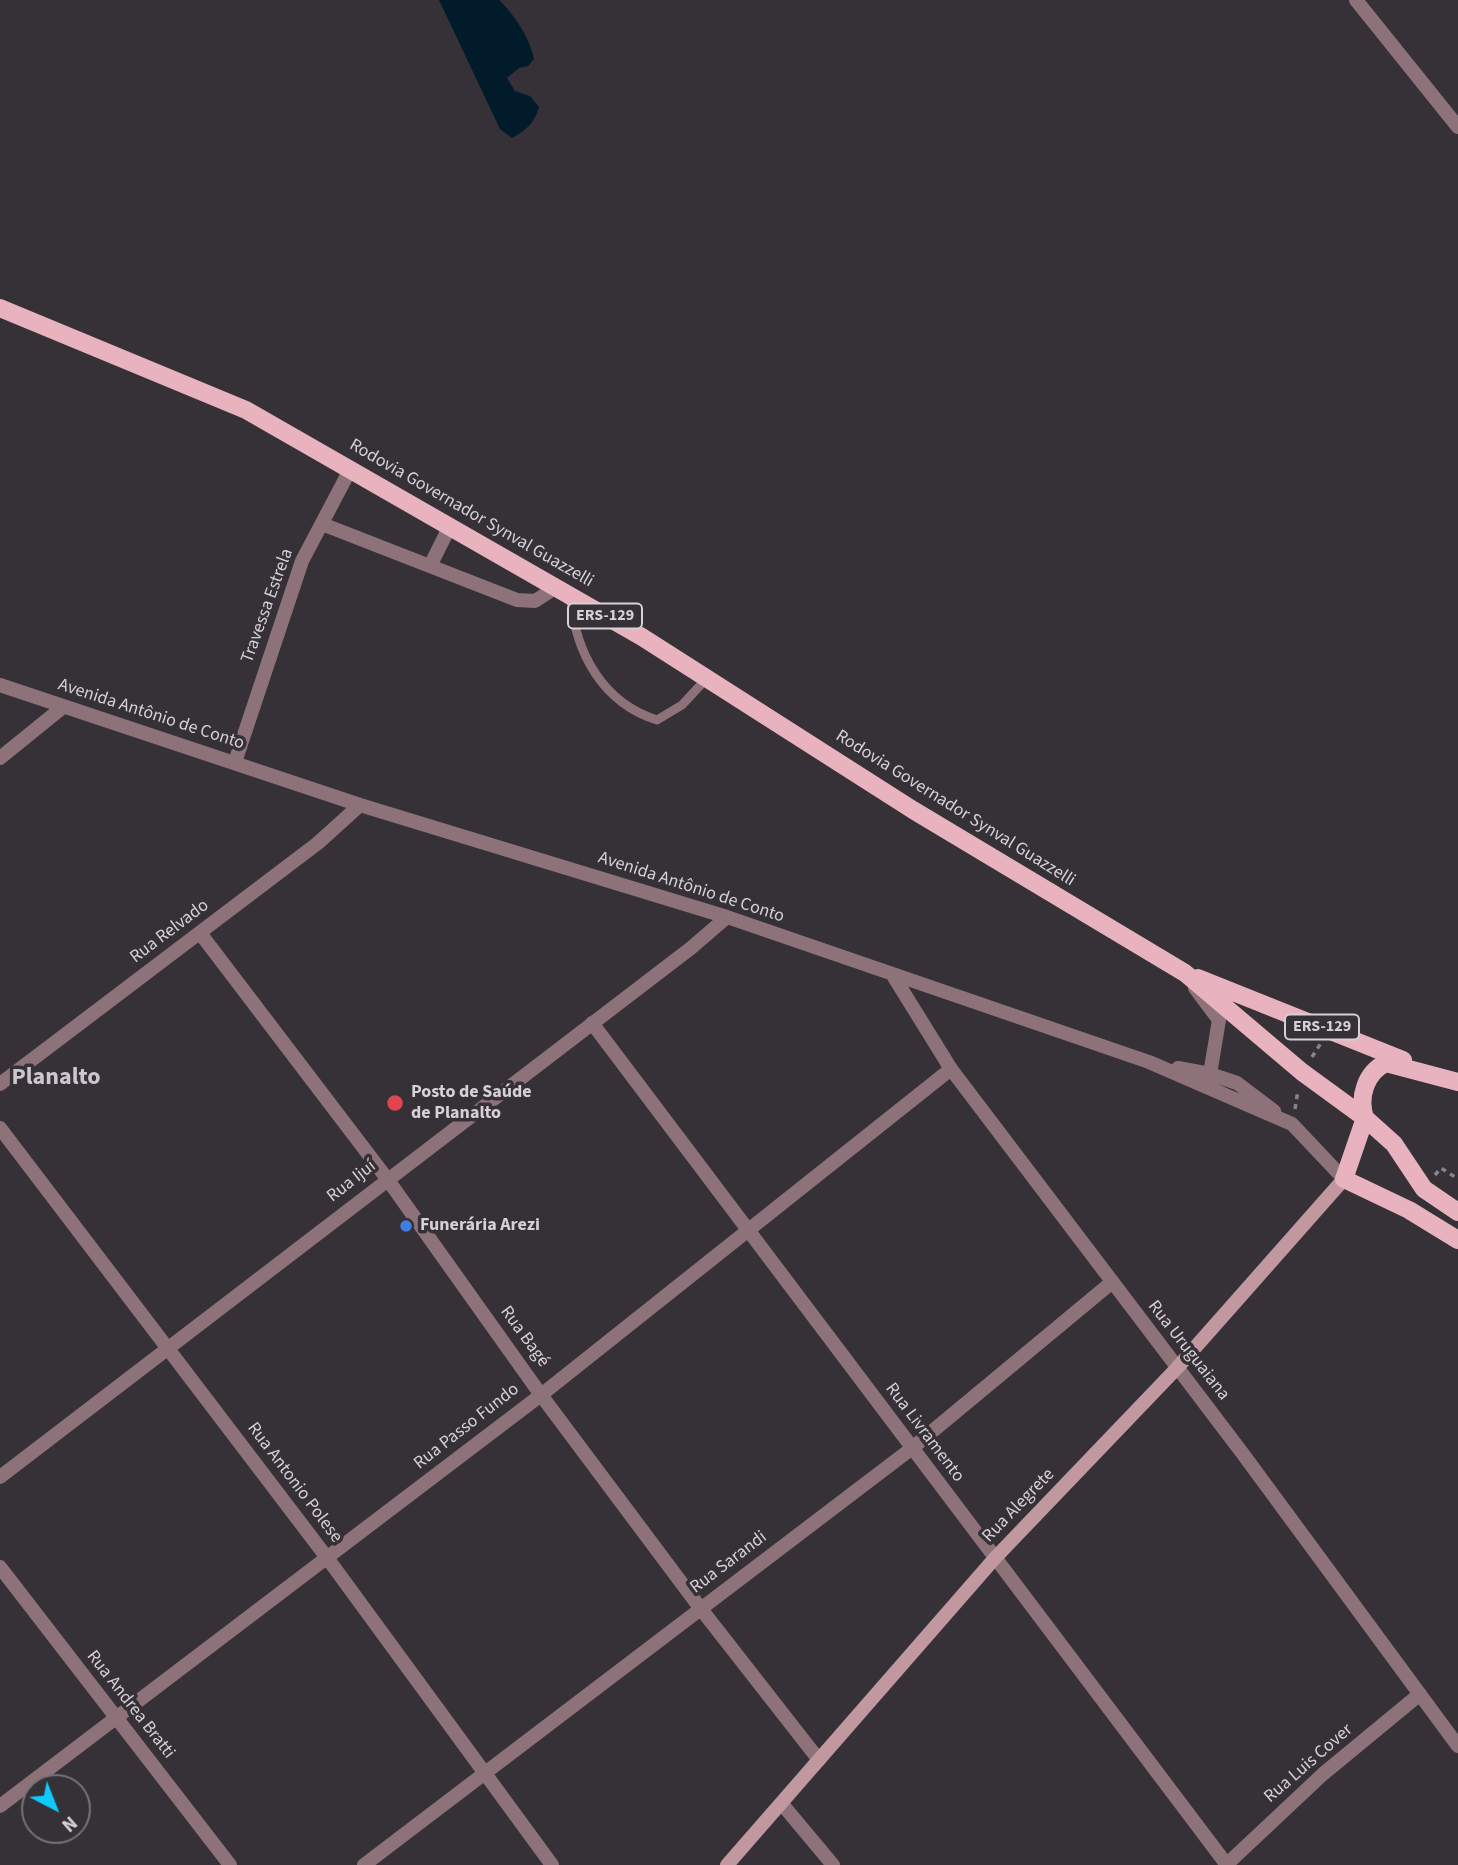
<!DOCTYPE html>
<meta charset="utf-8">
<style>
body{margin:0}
#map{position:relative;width:1458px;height:1865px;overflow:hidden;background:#363037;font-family:"Source Sans 3",sans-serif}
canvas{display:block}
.north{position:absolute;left:21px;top:1774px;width:70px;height:70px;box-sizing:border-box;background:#363037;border:2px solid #767077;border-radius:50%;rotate:138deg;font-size:19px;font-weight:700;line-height:28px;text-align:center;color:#d5d1d6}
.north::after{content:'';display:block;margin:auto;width:24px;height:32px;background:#0fcafa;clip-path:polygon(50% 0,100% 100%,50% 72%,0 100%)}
</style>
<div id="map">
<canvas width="1458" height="1865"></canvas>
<div class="north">N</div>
</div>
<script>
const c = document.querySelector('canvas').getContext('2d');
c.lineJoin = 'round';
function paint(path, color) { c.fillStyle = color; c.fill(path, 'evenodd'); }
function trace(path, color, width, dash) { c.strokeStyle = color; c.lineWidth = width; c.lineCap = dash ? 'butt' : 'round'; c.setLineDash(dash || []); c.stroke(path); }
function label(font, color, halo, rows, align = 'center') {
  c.font = font + ' "Source Sans 3",sans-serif'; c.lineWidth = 7; c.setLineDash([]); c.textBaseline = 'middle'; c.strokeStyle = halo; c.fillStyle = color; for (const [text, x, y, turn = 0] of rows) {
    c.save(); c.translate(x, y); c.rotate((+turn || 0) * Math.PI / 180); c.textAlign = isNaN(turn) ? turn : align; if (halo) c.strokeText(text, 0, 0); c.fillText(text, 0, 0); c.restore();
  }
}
const water = new Path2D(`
 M439,0H499C514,14 530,38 534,59L528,66L519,68L507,78L515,91L530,96L539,107C535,123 525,131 512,138L500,129Z`);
const path = new Path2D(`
 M1312,1057L1321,1043
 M1295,1109L1298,1090
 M1435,1175L1441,1168L1458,1179`);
const lane = new Path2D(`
 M571,598C575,653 603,703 657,720L682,705L707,678`);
const street = new Path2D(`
 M1356,0L1458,127
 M322,524L517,600L535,601L555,588
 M430,566L450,526
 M0,685L360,805L727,917L1149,1062L1292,1124L1344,1179
 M0,758L63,707
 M235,762L302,561L351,468
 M200,933L388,1180L541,1395L701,1609L819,1760
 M894,977L951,1069L1243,1454L1458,1746
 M592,1023L1227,1865
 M1178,1068L1210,1074L1219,1020L1195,988
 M1210,1074L1237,1083L1274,1111
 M0,1084L318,843L360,805
 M0,1128L328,1559L552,1865
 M0,1477L691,948L727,917
 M0,1567L230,1865
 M782,1804L833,1865
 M0,1806L541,1395L951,1069
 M364,1865L911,1449L1111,1283
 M1226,1865L1323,1774L1420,1694`);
const secondary = new Path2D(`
 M727,1865L995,1558L1177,1368L1344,1179`);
const primary = new Path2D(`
 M0,308L246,410L642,637L913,810L1185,973L1302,1072L1365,1118L1394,1144L1424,1189L1458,1212
 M1198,978L1403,1060
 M1458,1082L1386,1063C1366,1072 1358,1097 1365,1118L1344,1179L1409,1210L1458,1240`);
const markers = [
 [395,1103,9,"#e0444e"],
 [406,1226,7,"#3f7fe0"]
];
const shields = [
 [605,616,74],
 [1322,1027,74]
];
const shieldNames = [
 ["ERS-129",605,616],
 ["ERS-129",1322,1027]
];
const streetNames = [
 ["Rodovia Governador Synval Guazzelli",471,514,30],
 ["Travessa Estrela",268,606,-70],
 ["Avenida Antônio de Conto",151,715,18],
 ["Rodovia Governador Synval Guazzelli",955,809,32],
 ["Avenida Antônio de Conto",691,888,18],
 ["Rua Relvado",170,932,-37],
 ["Rua Ijuí",352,1182,-38],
 ["Rua Bagé",524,1337,54],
 ["Rua Uruguaiana",1188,1351,52],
 ["Rua Passo Fundo",467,1427,-38],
 ["Rua Livramento",924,1433,53],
 ["Rua Antonio Polese",294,1483,53],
 ["Rua Alegrete",1019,1506,-46],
 ["Rua Sarandi",729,1563,-37],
 ["Rua Andrea Bratti",130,1705,52],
 ["Rua Luis Cover",1309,1764,-41]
];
const poiNames = [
 ["Posto de Saúde",411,1093],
 ["de Planalto",411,1114],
 ["Funerária Arezi",420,1226]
];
const districtNames = [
 ["Planalto",56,1079]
];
paint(water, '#021b2b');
trace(path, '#888389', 3.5, [5, 5]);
trace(lane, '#8d7379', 9);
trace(street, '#8d7379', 14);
trace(secondary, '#c197a0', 14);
trace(primary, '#e8b3bf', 18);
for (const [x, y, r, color] of markers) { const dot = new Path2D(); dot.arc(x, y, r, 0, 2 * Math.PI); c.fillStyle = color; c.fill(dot); trace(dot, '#363037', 2.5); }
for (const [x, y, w] of shields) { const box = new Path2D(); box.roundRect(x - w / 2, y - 12.5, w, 25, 5); c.fillStyle = '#363037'; c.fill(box); trace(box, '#d5d1d6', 2); }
label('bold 16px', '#d5d1d6', null, shieldNames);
label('18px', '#d5d1d6', '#363037', streetNames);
label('bold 18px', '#d5d1d6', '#363037', poiNames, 'left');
label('bold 24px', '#cdc6cf', '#363037', districtNames);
</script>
